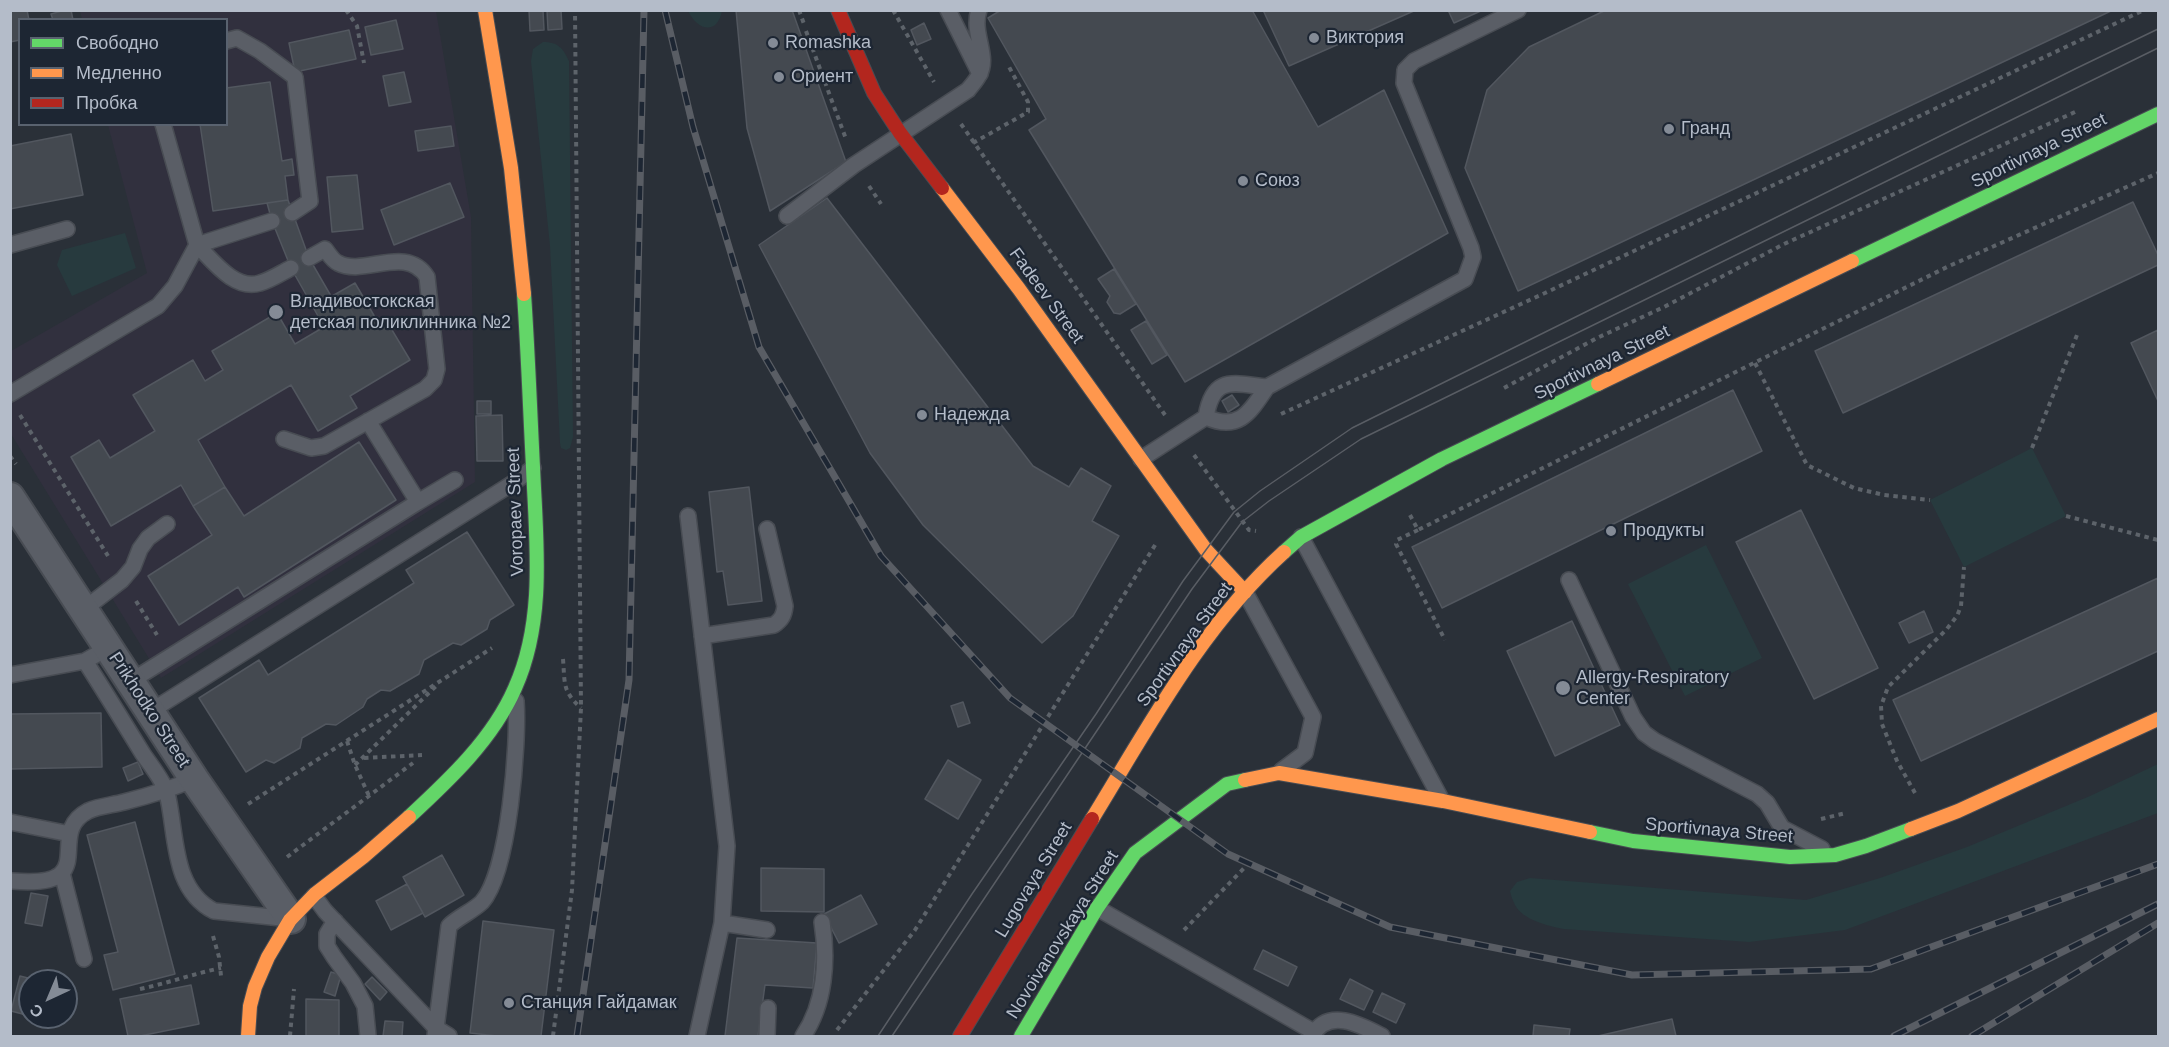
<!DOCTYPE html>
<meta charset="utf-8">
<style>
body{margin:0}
#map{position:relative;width:2169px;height:1047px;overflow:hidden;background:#2a3038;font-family:Arial,sans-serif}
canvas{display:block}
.frame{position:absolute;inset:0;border:12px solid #b4bcc9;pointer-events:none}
.legend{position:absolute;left:18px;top:18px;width:210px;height:108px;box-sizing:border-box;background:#1d2633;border:2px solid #59626f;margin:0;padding:8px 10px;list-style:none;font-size:18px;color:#b4bcc9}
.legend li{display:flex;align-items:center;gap:12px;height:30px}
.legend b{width:30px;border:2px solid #59626f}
.north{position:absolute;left:18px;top:969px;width:60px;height:60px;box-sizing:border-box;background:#1d2633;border:2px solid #59626f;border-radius:50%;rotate:224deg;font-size:16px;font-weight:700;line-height:24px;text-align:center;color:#b4bcc9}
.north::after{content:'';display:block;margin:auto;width:21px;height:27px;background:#848b96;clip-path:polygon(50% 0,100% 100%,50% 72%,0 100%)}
</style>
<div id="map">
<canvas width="2169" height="1047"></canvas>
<div class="frame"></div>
<ul class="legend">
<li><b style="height:8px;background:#63d668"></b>Свободно</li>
<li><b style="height:8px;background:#ff974d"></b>Медленно</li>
<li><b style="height:8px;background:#b3261e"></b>Пробка</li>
</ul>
<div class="north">С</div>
</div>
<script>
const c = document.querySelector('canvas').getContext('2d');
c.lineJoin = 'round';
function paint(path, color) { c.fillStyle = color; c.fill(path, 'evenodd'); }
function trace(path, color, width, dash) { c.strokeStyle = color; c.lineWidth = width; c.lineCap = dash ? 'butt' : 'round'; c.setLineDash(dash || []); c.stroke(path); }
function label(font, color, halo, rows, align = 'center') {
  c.font = font + ' Arial,sans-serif'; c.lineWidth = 4.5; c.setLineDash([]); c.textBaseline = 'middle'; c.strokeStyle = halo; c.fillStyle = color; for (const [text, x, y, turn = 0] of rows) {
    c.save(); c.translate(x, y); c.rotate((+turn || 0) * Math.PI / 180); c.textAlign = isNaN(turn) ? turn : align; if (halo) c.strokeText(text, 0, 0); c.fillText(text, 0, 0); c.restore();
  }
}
const medical = new Path2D(`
 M80,11H436L471,217L475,482L161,678L11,434V351L147,273L108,125L226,124V20L82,19Z`);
const green = new Path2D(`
 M688,11V10L722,11C717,36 697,30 688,11Z
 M543,42C558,42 563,48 569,61L573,437L570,448L566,450L561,448L560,443L550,246L531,61L533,49Z
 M125,233L136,268L72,296L57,265L62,250Z
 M2032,448L2066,516L1964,567L1930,500Z
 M1706,545L1762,658L1685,696L1628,584Z
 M2158,764V813L1845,930L1749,942L1564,929C1548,926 1523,920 1515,905C1513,901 1511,896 1510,891L1517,882L1530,878L1806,900L1880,878L1967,847L2090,796Z`);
const building = new Path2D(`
 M10,10H27L29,20H20V40L10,42Z
 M65,10H71L73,20H53L51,14Z
 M529,10H543L544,30L530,31Z
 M547,10H561L562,29L548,30Z
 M736,10H792L846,162L770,211L747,128Z
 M1001,10H1252L1318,127L1384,90L1448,233L1185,382L1029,130L1046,119L988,18Z
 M1263,10H1416L1289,66Z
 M1448,10H1483L1454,23Z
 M1606,10H2113L1518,291L1465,168L1487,90L1529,47Z
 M396,20L403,49L371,55L365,27Z
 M924,23L931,39L917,45L911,30Z
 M349,30L356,59L295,72L289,43Z
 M404,72L411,102L389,106L383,76Z
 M270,82L282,161L292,159L294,175L285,176L288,200L213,211L200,124H226V88Z
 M451,126L454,146L418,151L415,131Z
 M71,134L83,195L10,209V146Z
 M357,175L363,229L332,232L327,177Z
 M450,183L464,217L394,245L381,210Z
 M827,198L1033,466L1069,487L1081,468L1111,486L1092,521L1119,536L1073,616L1042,643L923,525L870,453L759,245Z
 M288,200L309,258L331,296L313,307L291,268L272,221L267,203Z
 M2133,202L2158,255V265L1843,413L1815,351Z
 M1114,269L1136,304L1120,314L1114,313L1107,302L1110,296L1098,279Z
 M355,283L379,324L386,320L410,360L350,396L357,408L318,431L291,385L198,440L225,487L193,506L181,485L111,526L71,457L99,440L110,458L155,431L133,395L193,360L205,381L223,370L212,351L277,313L295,344L324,327L313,307Z
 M1146,321L1167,355L1152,364L1131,330Z
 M2158,330V401L2131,343Z
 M1733,390L1762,451L1442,608L1412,547Z
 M1232,395L1239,405L1228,412L1222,401Z
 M477,401H491V414H477Z
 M502,415L503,461H477L476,416Z
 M359,442L396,500L244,597L238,587L179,625L148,576L212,535L193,506L225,487L244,516Z
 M749,487L762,601L728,605L723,571L717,572L709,492Z
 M1801,510L1878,668L1814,699L1736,542Z
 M467,532L514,605L490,620L487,629L461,645L453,643L424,660L419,674L390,691L381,690L367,699L363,707L336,725L326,724L302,738L300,748L274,763L266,760L246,772L199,698L259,660L268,675L414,583L406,570Z
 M2158,578V651L1921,761L1893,700Z
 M1924,611L1933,632L1909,643L1899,623Z
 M1572,621L1620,725L1555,756L1507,651Z
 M963,702L970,723L958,727L951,706Z
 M101,713L102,767L10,769V714Z
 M948,760L981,780L958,819L925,799Z
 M138,762L143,774L128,781L123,768Z
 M135,822L175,974L113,990L104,955L118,952L87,835Z
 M442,855L464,895L425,917L403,877Z
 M761,868L824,869V912L761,911Z
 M407,884L423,913L391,930L376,901Z
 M31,893L48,896L42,926L25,923Z
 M861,895L877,924L839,943L824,914Z
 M483,921L554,930L541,1036H497L470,1033Z
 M737,938L817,943L813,988L765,985L758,1036H725Z
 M1263,950L1297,967L1288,986L1254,969Z
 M331,972L341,975L335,996L324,992Z
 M20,976L40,981H30V1016L11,1011Z
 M372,977L387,992L380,1000L365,984Z
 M1350,979L1373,991L1364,1010L1340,999Z
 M191,985L199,1024L140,1036H128L120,999Z
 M1382,993L1405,1004L1396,1023L1373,1012Z
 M306,999L339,1000V1036H306Z
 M1672,1019L1676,1036H1598Z
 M385,1021L403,1022L402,1036H383Z
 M1534,1025L1570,1029L1569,1036H1533Z`);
const path = new Path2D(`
 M346,10L357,26L364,63
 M799,10L804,24
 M893,10L934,82
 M806,31L846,139
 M961,124L1165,415
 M973,143L1028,112V102L1008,65
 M869,186L881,204
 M1755,363L1807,465L1854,488L1884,495L1930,500
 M1504,388L1597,338L1664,307L1784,244L2075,112
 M1281,414L1545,293L2144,10
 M20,415L108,556
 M2032,448L2077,335
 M1194,455L1249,530L1256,531
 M10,456L16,464
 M1410,515L1418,530L1947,267L2158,173
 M2066,516L2158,540
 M1418,530L1397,540L1396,544L1445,640
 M136,601L157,635
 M563,659C565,683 562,691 581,708
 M347,741L355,765L369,796
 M364,758L422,755
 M355,765L436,686
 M1915,793L1897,761L1882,724L1881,706L1888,687L1946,630L1957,616L1961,606L1964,567
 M248,804L492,648
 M1821,819L1846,813
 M287,857L413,763
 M1184,930L1248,864
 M213,936L219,957L221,976
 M140,989C168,983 193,974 221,968
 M837,1030L915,930L1157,542
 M290,1036L294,989
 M553,1036L572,890L581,708L575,10`);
const lane = new Path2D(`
 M948,10L980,74
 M226,41L237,38L260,51L295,77L310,201L292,213
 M787,216L854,165L968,90C971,86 976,81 979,75C990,56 971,33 979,10
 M272,221L197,245C213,261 235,291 260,283C271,280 281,273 291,268
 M10,245L67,229
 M10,394L158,306L175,286L197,245L163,124
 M1206,417C1213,374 1234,384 1267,387
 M284,439L311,448L324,446L425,389L434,380L437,369L427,277C406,244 364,277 338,263C332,260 329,254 325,249L309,258
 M1141,459L1206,417C1239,432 1250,412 1267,387L1465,279L1473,257L1471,248L1404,83L1405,70L1414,61L1518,10
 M418,502L455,480
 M688,516L727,846L722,923L697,1036
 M1301,537L1441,799
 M1569,580L1633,717L1644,733L1655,741L1757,794L1767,803L1782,828L1822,849
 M1245,592L1313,717L1305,753L1281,771
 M83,610L122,580L133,567L140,549L148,538L167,524
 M702,636L774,625C781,620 784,616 785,606L767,529
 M85,661C105,692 124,723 143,754C151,766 163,780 167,793C177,833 171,889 214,911L291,919
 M10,675L85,661L108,648
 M131,681L418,502L368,421
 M151,711L513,483L533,468
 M10,822L70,834
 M62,873L84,959
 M12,881C105,889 43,834 88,811C99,806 113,805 124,802C148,796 171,789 194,779
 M314,896L325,911L436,1028L449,1036
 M1097,908L1314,1032
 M335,921L327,934V946L334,957L353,983L365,1006L368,1036
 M722,923L767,930
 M435,1036L449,926C458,917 473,911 482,902C509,872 519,742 516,701
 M767,1036L768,1008
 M803,1036C825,1004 828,960 822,922
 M1312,1036C1328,1007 1361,1025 1382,1036`);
const street = new Path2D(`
 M10,497L194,779L291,919`);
const fast = new Path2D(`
 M1852,261L2158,114
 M1284,552L1301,537L1442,459L1598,384
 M409,817C449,780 493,739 515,688C546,619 536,540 533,467C530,410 528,352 524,294
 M1590,832L1633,841L1790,857L1835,855L1866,846L1911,829
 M1021,1036L1097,908L1135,853L1227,784L1245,780`);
const slow = new Path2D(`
 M485,10L511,168L524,294
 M942,188L1019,289L1206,550L1245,592
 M1598,384L1852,261
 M1245,780L1279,773L1443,801L1590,832
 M1092,819C1149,726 1202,626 1284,552
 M1911,829L1958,811L2158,719
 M248,1036L250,1006L255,987L268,957L290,920L315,894L363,857L409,817`);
const jam = new Path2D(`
 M838,10L874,93L900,133L942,188
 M960,1036L1092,819`);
const tram = new Path2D(`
 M878,1036L972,894L1096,714L1183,581L1234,512L1260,491L1352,428L2077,68L2158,29
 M892,1036L1192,589L1242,522L1269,501L1361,439L2158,48`);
const rail = new Path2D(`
 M665,10L693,127L759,347L881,556L1010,698L1228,854L1390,927L1632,975L1871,969L2158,864
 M577,1036L629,680L644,10
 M1894,1036L2158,904
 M1972,1036L2158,923`);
const markers = [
 [1314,38,6,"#848b96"],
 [773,43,6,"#848b96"],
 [779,77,6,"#848b96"],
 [1669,129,6,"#848b96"],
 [1243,181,6,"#848b96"],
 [276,312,8,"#848b96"],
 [922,415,6,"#848b96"],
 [1611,531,6,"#848b96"],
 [1563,688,8,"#848b96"],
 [509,1003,6,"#848b96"]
];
const poiNames = [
 ["Виктория",1326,38],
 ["Romashka",785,43],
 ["Ориент",791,77],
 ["Гранд",1681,129],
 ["Союз",1255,181],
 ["Владивостокская",290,302],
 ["детская поликлинника №2",290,323],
 ["Надежда",934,415],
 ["Продукты",1623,531],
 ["Allergy-Respiratory",1576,678],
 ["Center",1576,699],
 ["Станция Гайдамак",521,1003]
];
const streetNames = [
 ["Sportivnaya Street",2039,151,-26],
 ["Fadeev Street",1046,296,54],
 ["Sportivnaya Street",1602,363,-26],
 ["Voropaev Street",516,512,-92],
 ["Sportivnaya Street",1185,645,-54],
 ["Prikhodko Street",149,710,57],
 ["Sportivnaya Street",1719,831,5],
 ["Lugovaya Street",1034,880,-59],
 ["Novoivanovskaya Street",1063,935,-58]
];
paint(medical, '#31303e');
paint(green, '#273a3e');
paint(building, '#444950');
trace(building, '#52575f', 1.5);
trace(lane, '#484c53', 18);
trace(street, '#484c53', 32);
trace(fast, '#484c53', 16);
trace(slow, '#484c53', 16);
trace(jam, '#484c53', 16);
trace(path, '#5d636a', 4, [4.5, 4.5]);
trace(lane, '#5a5e66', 15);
trace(street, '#5a5e66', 28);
trace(fast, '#63d668', 14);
trace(slow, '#ff974d', 14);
trace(jam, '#b3261e', 14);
trace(tram, '#595d64', 1.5);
trace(rail, '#595d64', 7);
trace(rail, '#1d2633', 4.5, [14]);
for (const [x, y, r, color] of markers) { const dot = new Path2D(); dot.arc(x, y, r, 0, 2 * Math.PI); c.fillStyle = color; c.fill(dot); trace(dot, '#1d2633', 2); }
label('18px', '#b4bcc9', '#1d2633', poiNames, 'left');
label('18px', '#b4bcc9', '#1d2633', streetNames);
</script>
